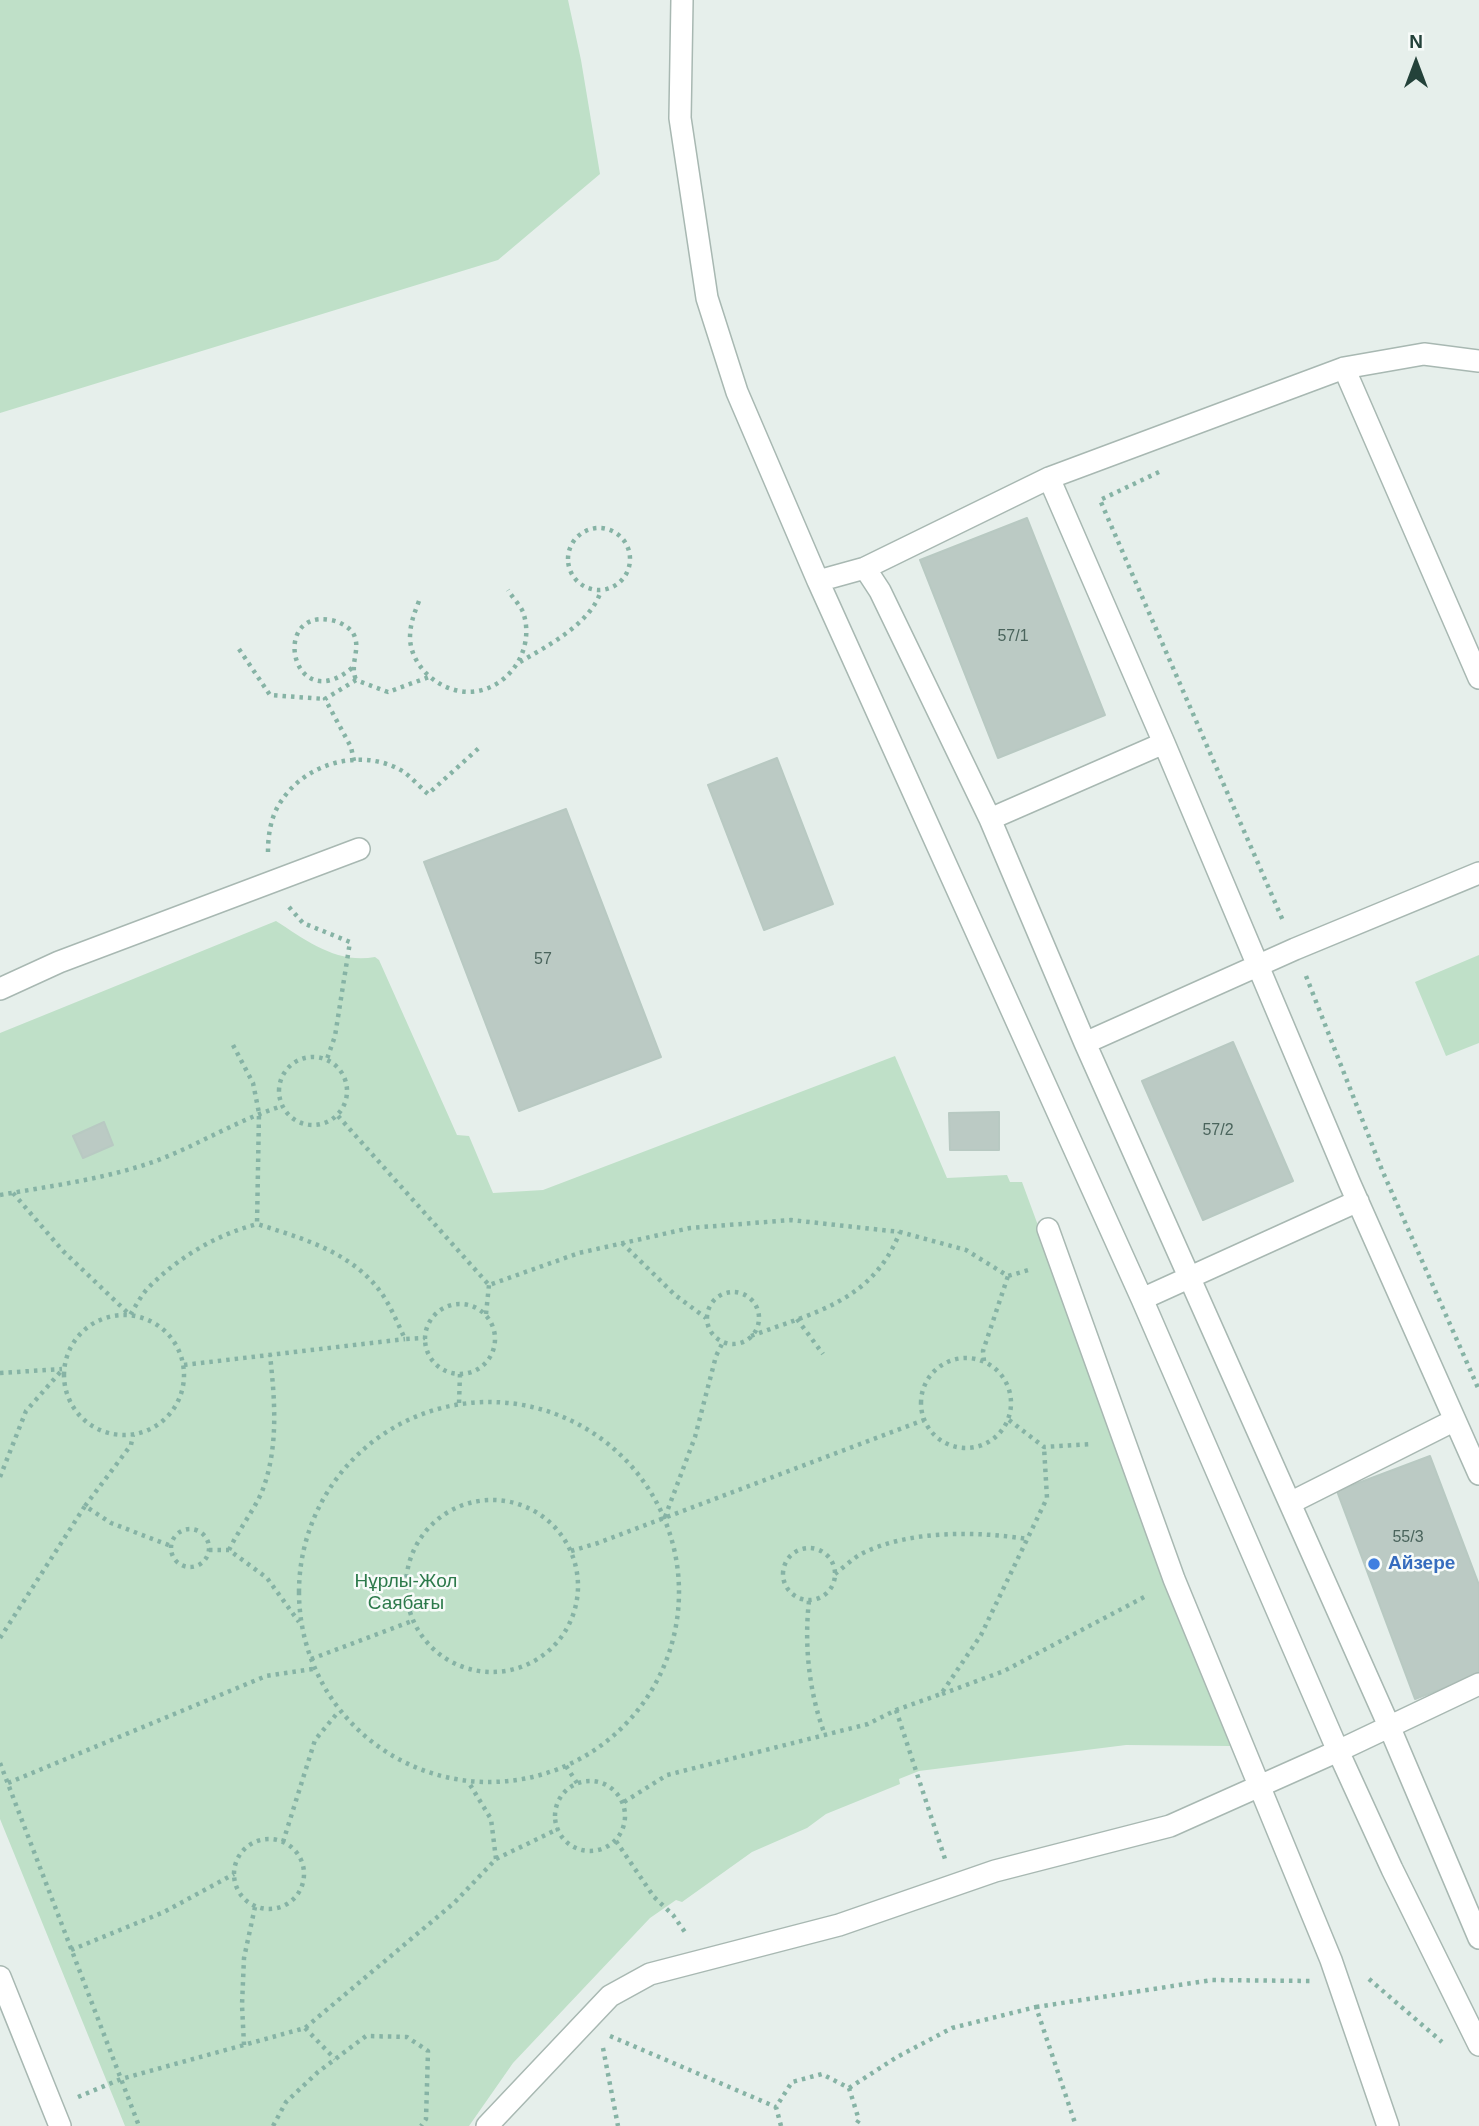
<!DOCTYPE html>
<meta charset="utf-8">
<style>
body{margin:0}
#map{position:relative;width:1479px;height:2126px;overflow:hidden;background:#e6efeb;font-family:Helvetica,sans-serif}
canvas{display:block}
.north{position:absolute;left:1381px;top:28px;width:70px;height:70px;-webkit-text-stroke:5px #f7fbf9;paint-order:stroke;rotate:0deg;font-size:19px;font-weight:700;line-height:28px;text-align:center;color:#24423a}
.north::after{content:'';display:block;margin:auto;width:24px;height:32px;background:#24423a;clip-path:polygon(50% 0,100% 100%,50% 72%,0 100%)}
</style>
<div id="map">
<canvas width="1479" height="2126"></canvas>
<div class="north">N</div>
</div>
<script>
const c = document.querySelector('canvas').getContext('2d');
c.lineJoin = 'round';
function paint(path, color) { c.fillStyle = color; c.fill(path, 'evenodd'); }
function trace(path, color, width, dash) { c.strokeStyle = color; c.lineWidth = width; c.lineCap = dash ? 'butt' : 'round'; c.setLineDash(dash || []); c.stroke(path); }
function label(font, color, halo, rows, align = 'center') {
  c.font = font + ' Helvetica,sans-serif'; c.lineWidth = 5; c.setLineDash([]); c.textBaseline = 'middle'; c.strokeStyle = halo; c.fillStyle = color; for (const [text, x, y, turn = 0] of rows) {
    c.save(); c.translate(x, y); c.rotate((+turn || 0) * Math.PI / 180); c.textAlign = isNaN(turn) ? turn : align; if (halo) c.strokeText(text, 0, 0); c.fillText(text, 0, 0); c.restore();
  }
}
const green = new Path2D(`
 M0,0H568L581,60L600,174L498,260L0,413Z
 M276,921C307,941 337,964 375,957L379,960L457,1135L469,1136L493,1193L543,1190L895,1056L947,1178L1007,1175L1010,1182H1022L1230,1746L1126,1745L919,1771L899,1779L900,1784L826,1814L807,1828L752,1852L682,1902L676,1900L650,1918L513,2063L469,2126H125L0,1819V1033Z
 M1479,955V1043L1446,1056L1415,982Z`);
const building = new Path2D(`
 M1027,518L1105,715L998,758L920,560Z
 M777,758L833,904L764,930L708,785Z
 M566,809L661,1057L519,1111L424,862Z
 M1233,1042L1293,1181L1203,1220L1142,1081Z
 M999,1112V1150H950L949,1113Z
 M104,1122L113,1145L83,1158L73,1136Z
 M1430,1456L1479,1585V1675L1415,1699L1337,1491Z`);
const path = new Path2D(`
 M1159,472L1100,500L1284,923
 M568 559a31 31 0 1 1 62 0a31 31 0 1 1-62 0Z
 M419,601C414,614 410,624 410,638C411,670 446,697 478,691C513,684 535,646 523,612C520,605 512,597 508,590
 M239,649L270,695L325,699
 M520,662C549,645 590,624 601,591
 M352,668C292,718 270,609 330,620C338,621 348,626 353,633C362,649 349,662 356,680
 M354,761L351,747L325,699L356,680L388,692L429,677
 M268,852C268,834 271,815 282,800C307,762 364,747 404,772C412,778 420,787 428,794L480,747
 M289,907L303,923L350,942L335,1036L327,1059
 M1306,976L1382,1170L1479,1390
 M233,1045L253,1083L259,1113L257,1224C305,1239 358,1254 386,1300C393,1312 399,1326 405,1339L425,1338
 M279 1091a34 34 0 1 1 68 0a34 34 0 1 1-68 0Z
 M338,1116L489,1285L579,1253L690,1228L791,1220L900,1232L966,1250L1008,1276L1032,1269
 M13,1193L63,1251L130,1315C136,1306 141,1295 149,1287C179,1257 216,1235 257,1224
 M0,1195C51,1186 104,1179 153,1162C197,1146 237,1120 282,1106
 M622,1243L675,1295L706,1318
 M707 1318a26 26 0 1 1 52 0a26 26 0 1 1-52 0Z
 M425 1339a35 35 0 1 1 70 0a35 35 0 1 1-70 0Z
 M486,1314L489,1285
 M64 1375a60 60 0 1 1 120 0a60 60 0 1 1-120 0Z
 M797,1319L823,1354
 M751,1336C815,1312 872,1302 900,1232
 M921 1403a45 45 0 1 1 90 0a45 45 0 1 1-90 0Z
 M984,1361L983,1351L1008,1276
 M184,1365L405,1339
 M0,1373L62,1369
 M299 1592a190 190 0 1 1 380 0a190 190 0 1 1-380 0Z
 M459,1403L460,1374
 M1009,1420L1044,1447L1093,1444
 M0,1477L26,1411L63,1369
 M406 1586a86 86 0 1 1 172 0a86 86 0 1 1-172 0Z
 M85,1506L131,1445L133,1435
 M665,1517L695,1437L716,1356L723,1342
 M171 1548a19 19 0 1 1 38 0a19 19 0 1 1-38 0Z
 M783 1574a26 26 0 1 1 52 0a26 26 0 1 1-52 0Z
 M209,1550H229L267,1578L299,1622
 M229,1550C238,1531 252,1513 261,1494C279,1450 275,1401 270,1355
 M571,1551L598,1543L924,1420
 M835,1574C843,1568 852,1559 861,1554C908,1530 976,1531 1027,1539
 M809,1601C804,1645 809,1693 825,1735
 M0,1638L85,1506L111,1523L171,1546
 M311,1659L412,1621
 M942,1694L1004,1671L1148,1595
 M896,1710L945,1859
 M0,1763L139,2126
 M566,1766L577,1783
 M555 1816a35 35 0 1 1 70 0a35 35 0 1 1-70 0Z
 M8,1783L266,1676L313,1669
 M624,1802L667,1775L868,1724L896,1710L941,1694L981,1635L1047,1498L1044,1447
 M234 1874a35 35 0 1 1 70 0a35 35 0 1 1-70 0Z
 M616,1841L654,1897L673,1915L687,1935
 M283,1842L315,1740L339,1711
 M496,1859L558,1829
 M71,1950L164,1912L234,1874
 M1369,1979L1442,2042
 M1036,2007L1212,1980L1310,1981
 M305,2028L335,2059
 M610,2036L776,2107
 M244,2045L242,2005L244,1958L255,1907
 M603,2048L618,2126
 M849,2088L897,2057L952,2028L1036,2007L1076,2126
 M78,2097L121,2079L305,2028L454,1903L496,1859L491,1819L469,1783
 M273,2126L286,2102L318,2072L366,2036L407,2037L428,2051L426,2119L421,2126
 M781,2126L776,2107L792,2082L822,2074L849,2088L859,2120L855,2126`);
const service = new Path2D(`
 M682,0L680,118L707,298L737,392L818,581L865,568
 M1479,361L1424,354L1344,368L1049,478L865,568L880,591L990,819L1085,1043L1389,1726L1479,1938
 M1344,368L1479,678
 M1049,478L1164,743L1350,1184L1479,1474
 M990,819L1164,743
 M0,989L59,962L359,849
 M1085,1043L1295,949L1479,873
 M1048,1229L1174,1579L1331,1960L1388,2126
 M1142,1299L1358,1201
 M1290,1503L1455,1420
 M1479,1684L1338,1751L1392,1869L1479,2045
 M0,1977L60,2126
 M487,2126L610,1996L650,1974L839,1925L995,1871L1170,1826L1338,1751L1142,1299L818,581`);
const markers = [
 [1374,1564,7,"#3f7fe0"]
];
const numberNames = [
 ["57/1",1013,637],
 ["57",543,960],
 ["57/2",1218,1131],
 ["55/3",1408,1538]
];
const shopNames = [
 ["Айзере",1388,1564]
];
const parkNames = [
 ["Нұрлы-Жол",406,1582],
 ["Саябағы",406,1604]
];
paint(green, '#bfe0c8');
paint(building, '#bbcac4');
trace(building, '#b8c9c2', 2);
trace(service, '#a8b8b2', 24);
trace(path, '#86b3a5', 4.5, [3.5, 5]);
trace(service, '#fff', 21);
for (const [x, y, r, color] of markers) { const dot = new Path2D(); dot.arc(x, y, r, 0, 2 * Math.PI); c.fillStyle = color; c.fill(dot); trace(dot, '#f7fbf9', 2.5); }
label('16px', '#4a645c', null, numberNames);
label('bold 19px', '#366cbe', '#f7fbf9', shopNames, 'left');
label('19px', '#2d7a4b', '#f7fbf9', parkNames);
</script>
